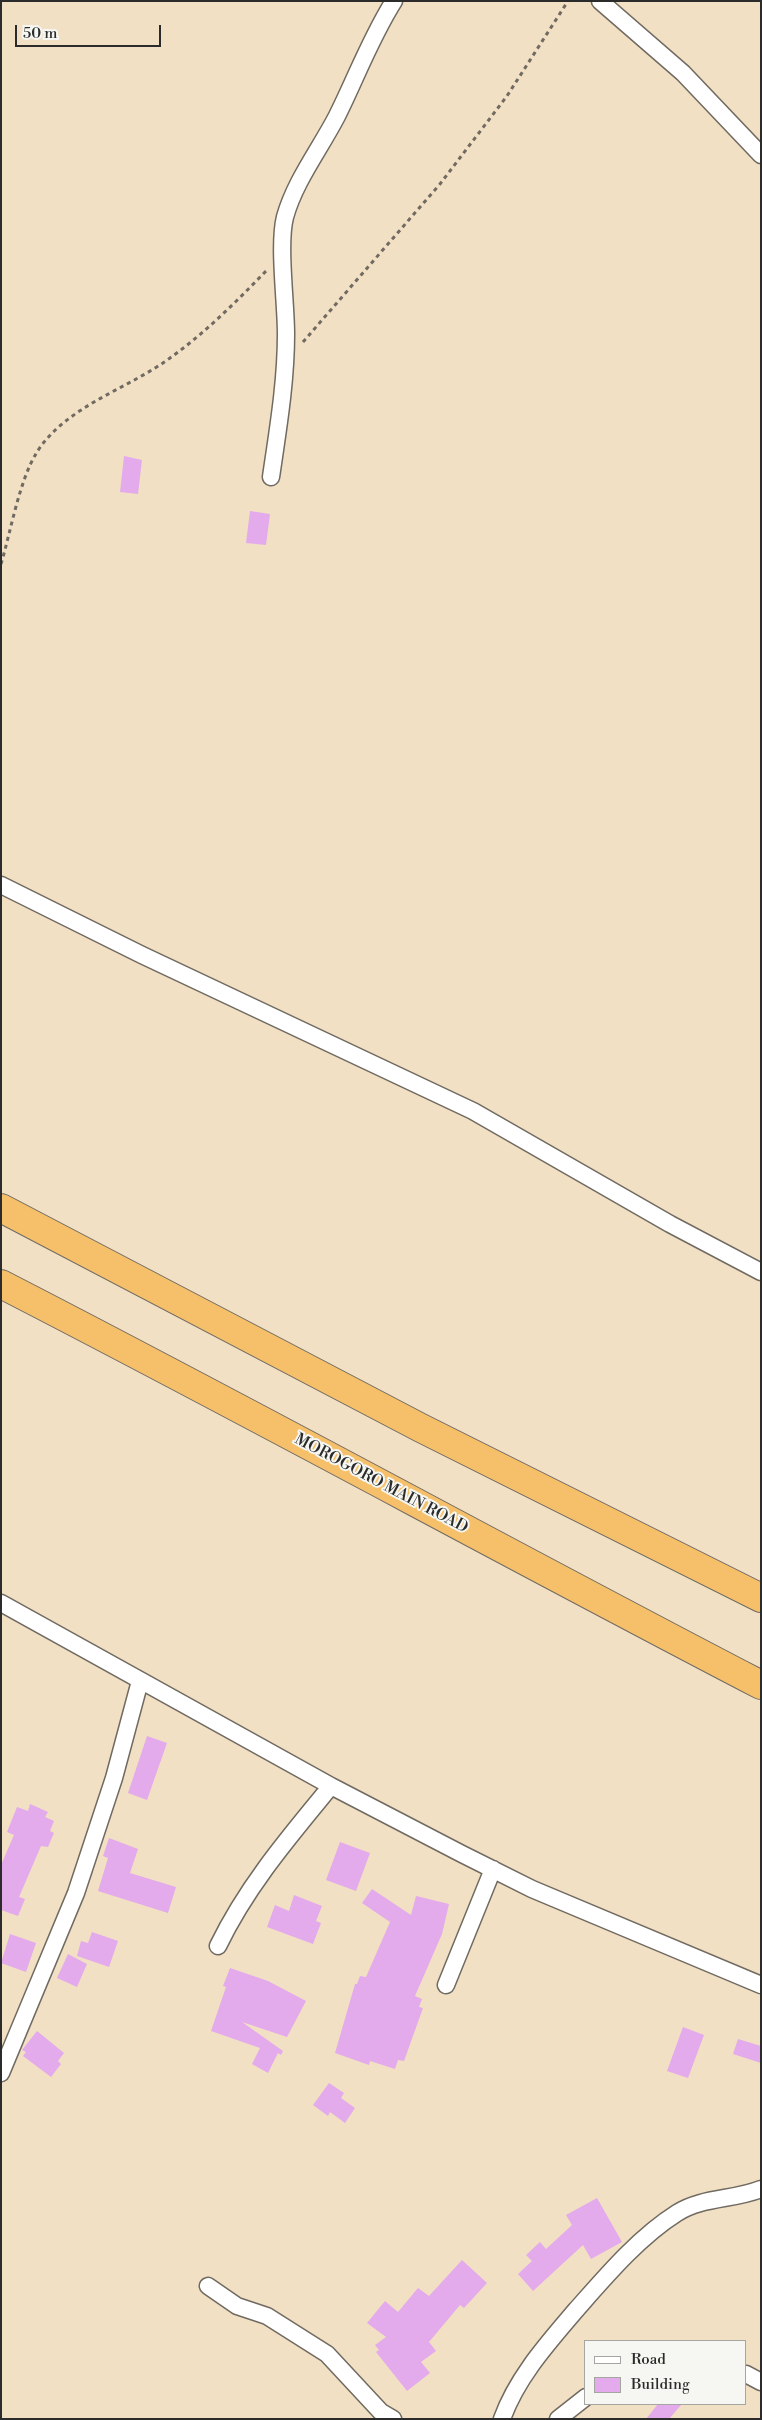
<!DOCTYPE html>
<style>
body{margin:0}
#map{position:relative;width:762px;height:2420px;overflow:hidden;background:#f1e0c4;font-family:"Libre Bodoni",serif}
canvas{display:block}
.frame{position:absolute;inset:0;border:2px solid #2b2b2b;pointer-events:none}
.legend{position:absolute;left:584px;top:2340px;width:162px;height:65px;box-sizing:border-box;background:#f6f6f2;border:1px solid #a5a5a2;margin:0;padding:6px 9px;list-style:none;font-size:15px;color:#2b2b2b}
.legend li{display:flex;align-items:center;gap:10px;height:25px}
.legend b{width:25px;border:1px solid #a5a5a2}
.scale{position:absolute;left:15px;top:25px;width:146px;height:22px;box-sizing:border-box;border:2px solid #2b2b2b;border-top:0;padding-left:6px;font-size:15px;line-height:18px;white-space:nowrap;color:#2b2b2b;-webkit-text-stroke:4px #f6f6f2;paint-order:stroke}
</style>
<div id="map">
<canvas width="762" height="2420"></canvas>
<div class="frame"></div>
<ul class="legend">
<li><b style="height:6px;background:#fff"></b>Road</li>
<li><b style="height:14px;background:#e3aaec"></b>Building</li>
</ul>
<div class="scale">50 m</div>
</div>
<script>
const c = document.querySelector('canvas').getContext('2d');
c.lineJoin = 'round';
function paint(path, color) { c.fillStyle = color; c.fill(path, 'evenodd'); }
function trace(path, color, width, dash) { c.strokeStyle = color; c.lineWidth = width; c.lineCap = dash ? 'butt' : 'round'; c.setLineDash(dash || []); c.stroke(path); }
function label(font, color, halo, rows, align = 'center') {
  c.font = font + ' "Libre Bodoni",serif'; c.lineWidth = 4; c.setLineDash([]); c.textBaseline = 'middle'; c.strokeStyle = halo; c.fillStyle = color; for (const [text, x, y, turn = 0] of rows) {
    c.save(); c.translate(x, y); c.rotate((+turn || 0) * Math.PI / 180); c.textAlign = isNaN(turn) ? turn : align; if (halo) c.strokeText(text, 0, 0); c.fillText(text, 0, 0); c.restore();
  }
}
const building = new Path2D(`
 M124,456L142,460L138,494L120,492Z
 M250,511L270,514L266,545L246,543Z
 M147,1736L167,1743L147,1800L128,1793Z
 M30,1804L48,1812L45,1817L54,1821L50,1831L54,1833L48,1847L41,1846L19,1897L25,1899L18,1916L1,1910V1865L14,1835L7,1832L17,1807L28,1811Z
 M109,1838L138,1849L130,1873L176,1887L168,1913L98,1891L108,1858L103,1856Z
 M340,1842L370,1853L356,1891L326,1880Z
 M372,1889L411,1915L416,1896L449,1904L442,1934L415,1996L422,1999L419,2007L423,2008L404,2061L398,2060L395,2069L370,2061L369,2065L335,2053L355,1984H357L360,1976L366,1977L390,1922L362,1903Z
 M294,1895L322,1906L316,1921L321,1923L313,1944L267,1927L275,1905L289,1911Z
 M92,1932L118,1941L109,1967L77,1956L81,1941L88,1943Z
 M10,1934L36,1943L26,1972L1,1963Z
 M68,1954L87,1964L77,1987L57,1978Z
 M230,1968L268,1981L306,2001L287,2037L242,2022L283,2051L281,2055L278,2053L268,2073L252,2064L260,2048L211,2031L226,1987L223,1986Z
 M683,2027L704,2035L688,2078L667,2071Z
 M37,2031L64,2053L58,2061L61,2064L51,2077L23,2056L26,2052L22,2050Z
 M738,2039L761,2046V2063L733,2054Z
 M329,2083L344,2093L341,2098L355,2108L345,2123L330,2112L328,2116L313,2105Z
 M597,2198L622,2242L591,2259L583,2245L533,2291L518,2274L532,2261L526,2255L540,2242L546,2249L572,2225L566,2215Z
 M462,2260L487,2283L464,2308L460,2305L429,2342L436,2351L421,2362L430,2373L407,2391L376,2352L379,2350L375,2345L386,2337L367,2323L385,2301L398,2312L418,2288L429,2296Z
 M658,2404H682L669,2419H646Z`);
const path = new Path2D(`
 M303,342L440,184L507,96L568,1
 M1,564C11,531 19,481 37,452C66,406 128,389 170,358C205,333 236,302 266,271`);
const street = new Path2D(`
 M600,1L683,73L761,155
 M271,477C278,429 286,382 286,334C286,302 278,245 285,217C295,181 320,149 337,116C356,78 371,37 394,1
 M1,885L142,955L473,1111L670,1224L761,1272
 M1,1603L331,1786L462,1854L532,1889L761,1985
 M218,1946C247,1886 289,1837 331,1786
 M446,1985L493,1869
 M1,2073L76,1893L114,1778L140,1681
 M208,2286L237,2306L267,2316L327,2354L381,2412L393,2419
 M746,2374L761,2382
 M502,2419C517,2377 548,2343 576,2310C606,2276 639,2237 677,2213C702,2197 734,2200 761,2189
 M558,2419L586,2397`);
const highway = new Path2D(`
 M1,1208L421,1428L761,1598
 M1,1284C256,1415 507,1553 761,1685`);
const streetNames = [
 ["MOROGORO MAIN ROAD",381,1484,28]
];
paint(building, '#e3aaec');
trace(street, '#706a61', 19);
trace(highway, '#706a61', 30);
trace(path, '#706a61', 3, [4, 4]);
trace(street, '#fff', 16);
trace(highway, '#f6c06b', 28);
label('16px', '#2b2b2b', '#f6f6f2', streetNames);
</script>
